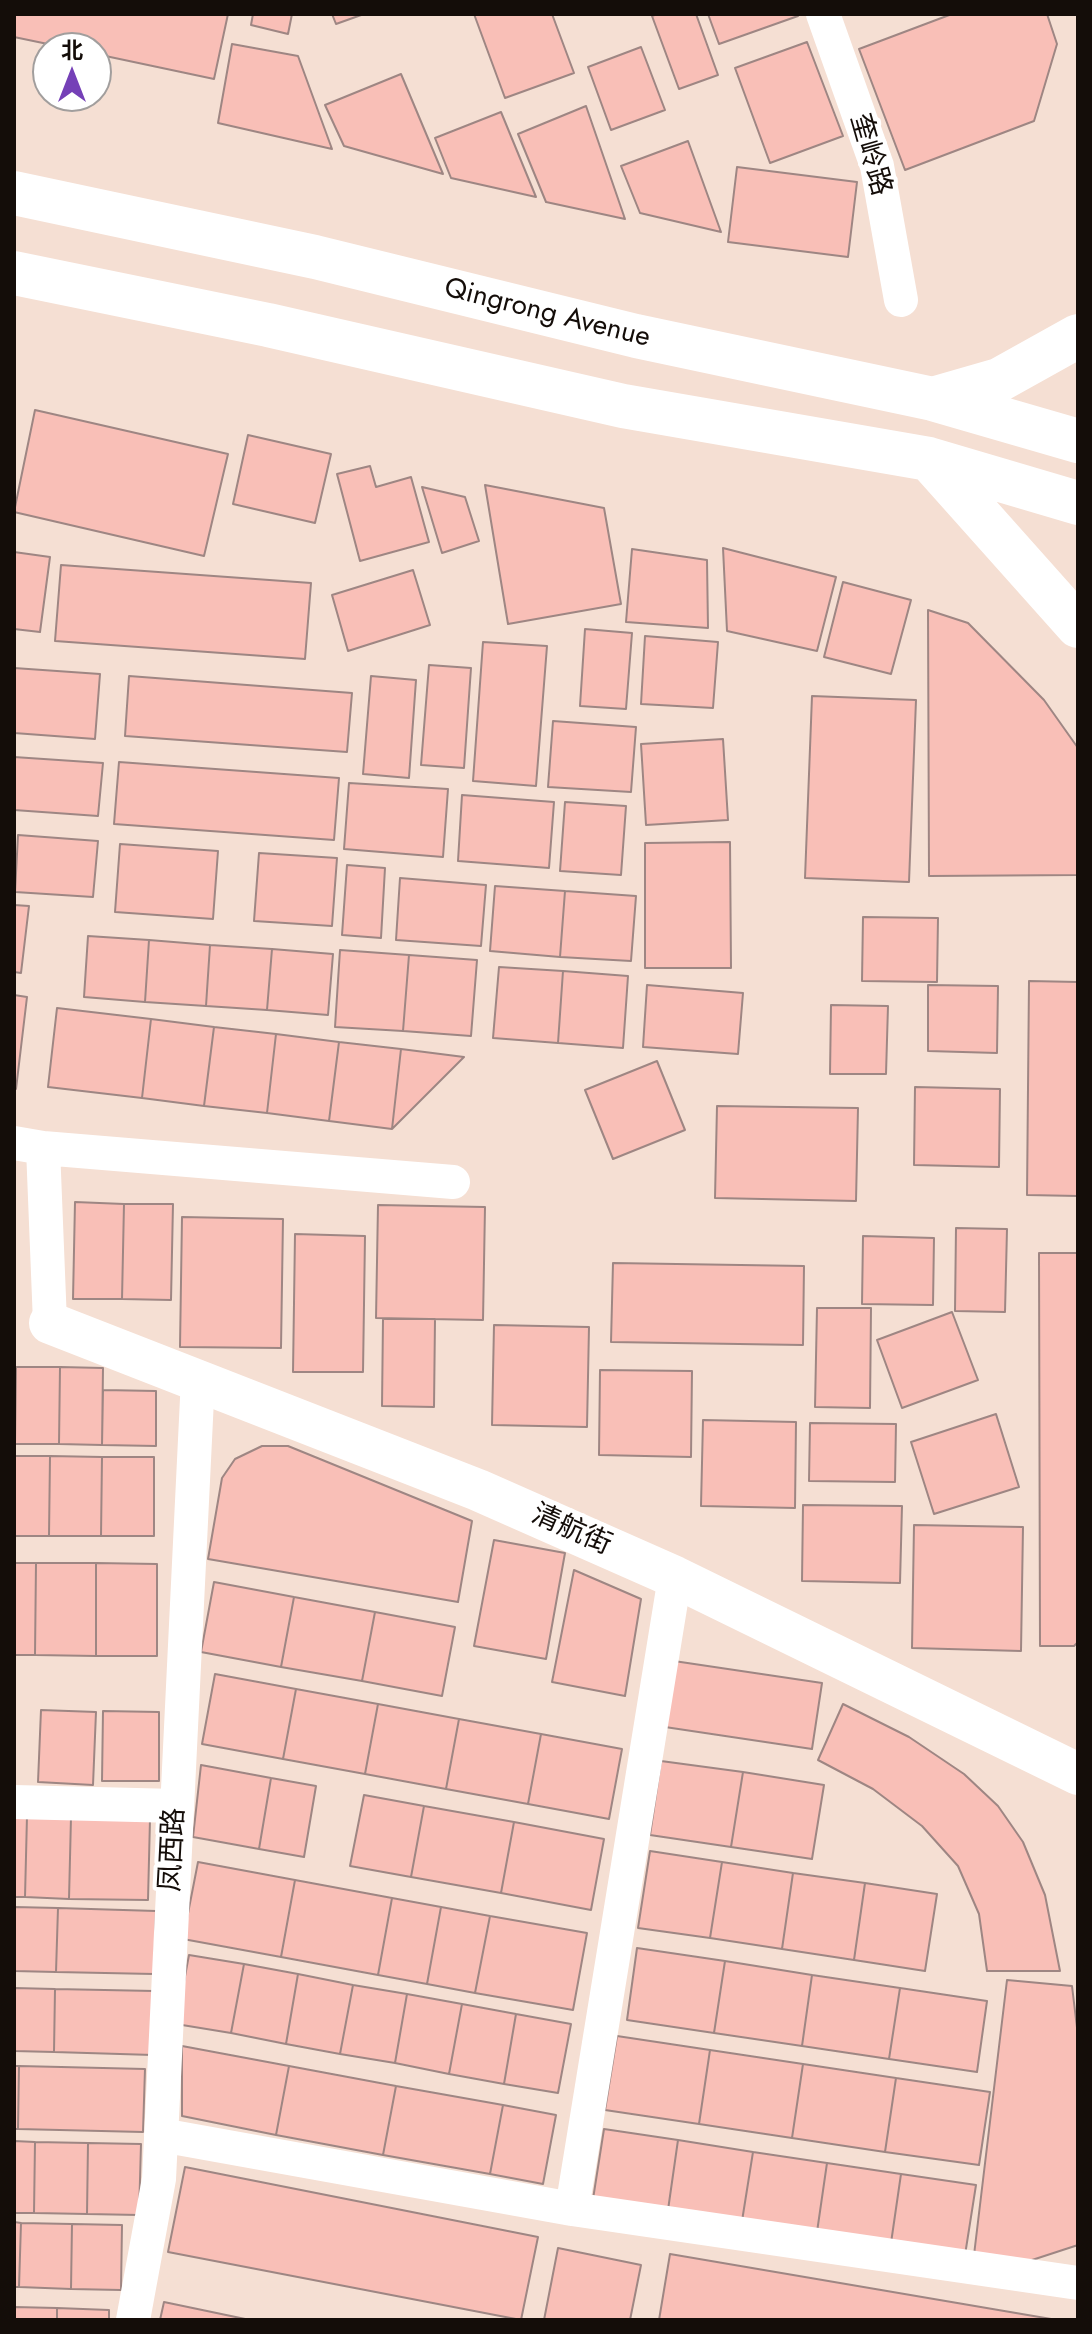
<!DOCTYPE html>
<meta charset="utf-8">
<style>
body{margin:0}
#map{position:relative;width:1092px;height:2334px;overflow:hidden;background:#f5dfd3;font-family:Jost,"Noto Sans SC",sans-serif}
canvas{display:block}
.frame{position:absolute;inset:0;border:16px solid #140d09;pointer-events:none}
.north{position:absolute;left:32px;top:32px;width:80px;height:80px;box-sizing:border-box;background:#fff;border:2px solid #a19e9d;border-radius:50%;rotate:0deg;font-size:22px;font-weight:700;line-height:32px;text-align:center;color:#140d09}
.north::after{content:'';display:block;margin:auto;width:28px;height:36px;background:#7540b7;clip-path:polygon(50% 0,100% 100%,50% 72%,0 100%)}
</style>
<div id="map">
<canvas width="1092" height="2334"></canvas>
<div class="frame"></div>
<div class="north">北</div>
</div>
<script>
const c = document.querySelector('canvas').getContext('2d');
c.lineJoin = 'round';
function paint(path, color) { c.fillStyle = color; c.fill(path, 'evenodd'); }
function trace(path, color, width, dash) { c.strokeStyle = color; c.lineWidth = width; c.lineCap = dash ? 'butt' : 'round'; c.setLineDash(dash || []); c.stroke(path); }
function label(font, color, halo, rows, align = 'center') {
  c.font = font + ' Jost,"Noto Sans SC",sans-serif'; c.lineWidth = 8; c.setLineDash([]); c.textBaseline = 'middle'; c.strokeStyle = halo; c.fillStyle = color; for (const [text, x, y, turn = 0] of rows) {
    c.save(); c.translate(x, y); c.rotate((+turn || 0) * Math.PI / 180); c.textAlign = isNaN(turn) ? turn : align; if (halo) c.strokeText(text, 0, 0); c.fillText(text, 0, 0); c.restore();
  }
}
const building = new Path2D(`
 M14,14H228L214,79L96,54V48H67L14,37Z
 M253,14H292L288,34L251,25Z
 M332,14H364L336,24Z
 M474,14H552L574,73L505,98Z
 M657,14H696L718,75L679,89L652,16Z
 M708,14H797L798,16L719,44Z
 M952,14H1047L1057,44L1034,121L905,170L859,49Z
 M807,42L843,136L770,163L735,68Z
 M232,44L298,56L332,149L218,123Z
 M641,47L665,110L611,130L588,67Z
 M401,74L443,174L344,146L325,105Z
 M586,106L625,219L546,202L518,134Z
 M501,112L536,197L451,178L435,138Z
 M688,141L721,232L640,213L621,166Z
 M737,167L857,182L848,257L728,242Z
 M35,410L228,454L204,556L14,512Z
 M248,435L331,454L315,523L233,504Z
 M370,466L376,487L411,477L429,542L360,561L337,474Z
 M485,485L604,508L621,604L508,624Z
 M422,487L465,497L479,541L442,553Z
 M723,548L836,577L817,651L727,631Z
 M632,549L707,560L708,628L626,622Z
 M14,552L50,557L40,632L14,629Z
 M61,565L311,583L305,659L55,641Z
 M413,570L430,625L348,651L332,595Z
 M843,582L911,600L891,674L824,657Z
 M928,610L968,623L1044,700L1078,748V875L929,876Z
 M585,629L632,633L626,709L580,706Z
 M645,636L718,642L713,708L641,704Z
 M483,642L547,646L536,786L473,781Z
 M429,665L471,668L464,768L421,765Z
 M14,668L100,674L95,739L14,733Z
 M129,676L352,693L347,752L125,736Z
 M371,676L416,680L409,778L363,774Z
 M812,696L916,700L909,882L805,878Z
 M553,721L636,727L631,792L548,787Z
 M723,739L728,820L646,825L641,744Z
 M14,757L103,763L98,816L14,810Z
 M119,762L339,778L334,840L114,824Z
 M349,783L448,789L443,857L344,849Z
 M462,795L554,802L549,868L458,861Z
 M565,802L626,806L621,875L560,871Z
 M18,835L98,841L93,897L15,892Z
 M730,842L731,968H645V843Z
 M120,844L218,851L213,919L115,912Z
 M259,853L337,858L332,926L254,921Z
 M347,865L385,868L381,938L342,935Z
 M400,878L486,885L481,946L396,940Z
 M495,886L565,891L560,957L490,951Z
 M565,891L636,896L631,961L560,957Z
 M14,905L29,906L21,973L14,972Z
 M863,917L938,918L937,982L862,981Z
 M88,936L149,940L145,1002L84,997Z
 M149,940L210,945L206,1006L145,1002Z
 M210,945L272,949L267,1010L206,1006Z
 M272,949L333,954L328,1015L267,1010Z
 M340,950L409,955L403,1031L335,1027Z
 M409,955L477,960L471,1036L403,1031Z
 M499,967L563,971L558,1043L493,1038Z
 M563,971L628,976L623,1048L558,1043Z
 M1029,981L1078,982V1196L1027,1195Z
 M647,985L743,993L738,1054L643,1047Z
 M928,985L998,986L997,1053L928,1051Z
 M14,995L27,997L16,1089H14Z
 M831,1005L888,1006L886,1074H830Z
 M57,1008L151,1019L142,1098L48,1087Z
 M151,1019L214,1027L204,1106L142,1098Z
 M214,1027L276,1034L267,1113L204,1106Z
 M276,1034L339,1042L329,1121L267,1113Z
 M339,1042L401,1049L392,1129L329,1121Z
 M401,1049L464,1057L392,1129Z
 M657,1061L685,1130L613,1159L585,1090Z
 M915,1087L1000,1089L999,1167L914,1165Z
 M717,1106L858,1108L856,1201L715,1198Z
 M75,1202L124,1204L122,1299H73Z
 M124,1204H173L171,1300L122,1299Z
 M378,1205L485,1207L483,1320L376,1318Z
 M182,1217L283,1219L281,1348L180,1347Z
 M956,1228L1007,1229L1005,1312L955,1311Z
 M295,1234L365,1236L363,1372H293Z
 M863,1236L934,1238L933,1305L862,1304Z
 M1039,1253H1078V1642L1074,1646H1040Z
 M613,1263L804,1266L803,1345L611,1342Z
 M817,1308H871L870,1408L815,1407Z
 M952,1312L978,1380L902,1408L877,1340Z
 M383,1319H435L434,1407L382,1406Z
 M494,1325L589,1327L587,1427L492,1425Z
 M14,1367H16L15,1444H14Z
 M16,1367H60L59,1444H15Z
 M60,1367L103,1368L102,1445L59,1444Z
 M600,1370L692,1371L691,1457L599,1455Z
 M103,1390L156,1391V1446L102,1445Z
 M996,1414L1019,1487L934,1514L911,1442Z
 M703,1420L796,1422L795,1508L701,1506Z
 M810,1423L896,1424L895,1482L809,1481Z
 M262,1446H288L472,1521L458,1602L208,1559L222,1478L235,1459Z
 M14,1456H50L49,1536H14Z
 M50,1456L102,1457L101,1536H49Z
 M102,1457H154V1536H101Z
 M803,1505L902,1506L900,1583L802,1581Z
 M914,1525L1023,1527L1021,1651L912,1648Z
 M494,1540L565,1553L546,1659L474,1646Z
 M14,1563H36L35,1655H14Z
 M36,1563H96V1656L35,1655Z
 M96,1563L157,1564V1656H96Z
 M574,1570L641,1599L625,1696L552,1682Z
 M214,1582L294,1597L281,1667L201,1652Z
 M294,1597L375,1612L362,1681L281,1667Z
 M375,1612L455,1627L442,1696L362,1681Z
 M674,1661L822,1683L812,1749L665,1727Z
 M215,1674L296,1689L283,1759L202,1744Z
 M296,1689L378,1704L365,1774L283,1759Z
 M378,1704L459,1719L446,1789L365,1774Z
 M843,1704L909,1737L964,1774L998,1806L1023,1842L1045,1895L1060,1971H987L979,1914L958,1866L922,1826L873,1789L818,1760Z
 M41,1710L96,1712L93,1785L38,1782Z
 M103,1711L159,1712V1781H102Z
 M459,1719L541,1734L528,1804L446,1789Z
 M541,1734L622,1749L609,1819L528,1804Z
 M661,1761L743,1772L731,1847L650,1835Z
 M201,1765L271,1778L259,1849L193,1837Z
 M743,1772L824,1785L812,1859L731,1847Z
 M271,1778L316,1786L304,1857L259,1849Z
 M364,1795L424,1806L411,1877L350,1866Z
 M424,1806L514,1822L501,1893L411,1877Z
 M14,1816H27L25,1897H14Z
 M27,1816L71,1817L69,1899L25,1897Z
 M71,1817L150,1819L148,1900L69,1899Z
 M514,1822L604,1839L591,1910L501,1893Z
 M650,1851L722,1862L710,1938L638,1928Z
 M198,1862L295,1880L281,1957L183,1939Z
 M722,1862L793,1873L782,1949L710,1938Z
 M793,1873L865,1883L854,1960L782,1949Z
 M295,1880L392,1898L378,1975L281,1957Z
 M865,1883L937,1894L925,1971L854,1960Z
 M392,1898L441,1907L427,1984L378,1975Z
 M14,1907L58,1908L56,1972L14,1971Z
 M441,1907L490,1916L475,1993L427,1984Z
 M58,1908L156,1911L154,1974L56,1972Z
 M490,1916L587,1933L573,2010L475,1993Z
 M637,1948L725,1961L714,2033L627,2020Z
 M189,1955L244,1964L231,2033L176,2024Z
 M725,1961L812,1975L802,2046L714,2033Z
 M244,1964L298,1974L286,2044L231,2033Z
 M298,1974L353,1985L340,2054L286,2044Z
 M812,1975L900,1988L889,2059L802,2046Z
 M1007,1980L1072,1986L1078,2036V2245L1029,2261L974,2255Z
 M353,1985L407,1994L395,2063L340,2054Z
 M14,1988L55,1989L54,2052L14,2051Z
 M900,1988L987,2001L977,2072L889,2059Z
 M55,1989L154,1991L153,2055L54,2052Z
 M407,1994L462,2004L449,2074L395,2063Z
 M462,2004L516,2014L504,2084L449,2074Z
 M516,2014L571,2024L558,2093L504,2084Z
 M617,2036L710,2050L699,2124L605,2110Z
 M182,2046L289,2066L276,2135L182,2116Z
 M710,2050L803,2064L792,2138L699,2124Z
 M803,2064L896,2078L885,2152L792,2138Z
 M14,2066H19L18,2129H14Z
 M19,2066L145,2069L143,2132L18,2129Z
 M289,2066L396,2086L383,2155L276,2135Z
 M896,2078L990,2092L979,2165L885,2152Z
 M396,2086L503,2105L490,2174L383,2155Z
 M503,2105L556,2115L543,2184L490,2174Z
 M604,2129L678,2140L668,2210L593,2199Z
 M678,2140L753,2152L742,2221L668,2210Z
 M14,2141L35,2142L34,2213H14Z
 M35,2142L88,2143L87,2214L34,2213Z
 M88,2143L141,2144L139,2215L87,2214Z
 M753,2152L827,2163L817,2232L742,2221Z
 M827,2163L901,2174L891,2243L817,2232Z
 M185,2167L538,2237L521,2320L168,2252Z
 M901,2174L976,2185L965,2255L891,2243Z
 M14,2222L21,2223L19,2287H14Z
 M21,2223L72,2224L71,2289L19,2287Z
 M72,2224L122,2225L121,2290L71,2289Z
 M558,2248L641,2265L630,2320H544Z
 M670,2254L1057,2320H659Z
 M164,2302L250,2320H160Z
 M14,2307L57,2308V2320H14Z
 M57,2308L109,2310V2320H57Z`);
const minor = new Path2D(`
 M823,14L877,166L901,300
 M14,1143L43,1148L50,1323
 M43,1148L453,1182
 M14,1802L177,1806
 M161,2135L572,2209L1078,2283
 M572,2209L675,1577
 M133,2320L159,2179L198,1378`);
const tertiary = new Path2D(`
 M50,1323L478,1490L675,1577L1078,1774`);
const primary = new Path2D(`
 M14,193L315,257L636,336L933,399L1078,441
 M14,273L268,325L623,406L929,459L1078,503
 M933,399L999,380L1078,336
 M929,459L1078,626`);
const streetNames = [
 ["奎岭路",869,155,74],
 ["Qingrong Avenue",547,314,14],
 ["清航街",571,1531,24],
 ["凤西路",174,1850,-87]
];
paint(building, '#f9bfb7');
trace(building, '#9e8683', 2);
trace(minor, '#fff', 34);
trace(tertiary, '#fff', 42);
trace(primary, '#fff', 44);
label('28px', '#140d09', '#fff', streetNames);
</script>
